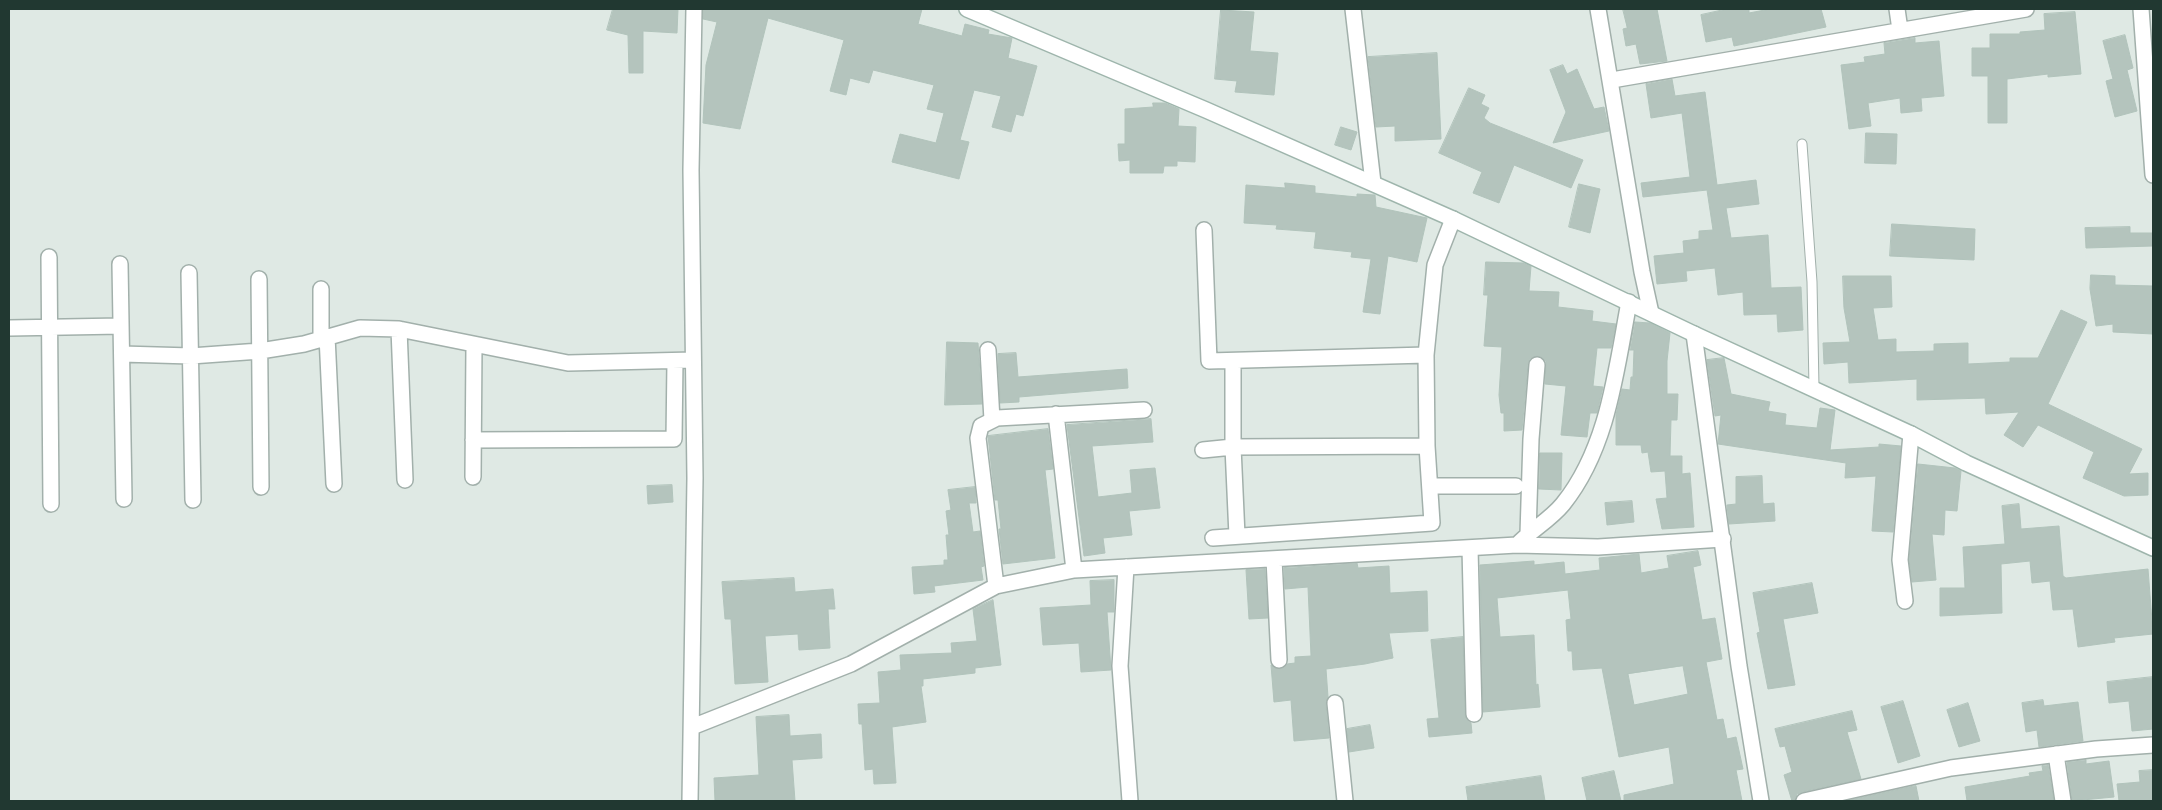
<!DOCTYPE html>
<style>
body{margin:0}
#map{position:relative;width:2162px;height:810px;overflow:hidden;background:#dfe9e4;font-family:"IBM Plex Sans",sans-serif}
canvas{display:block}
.frame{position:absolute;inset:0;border:10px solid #213831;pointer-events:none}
</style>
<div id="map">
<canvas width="2162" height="810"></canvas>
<div class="frame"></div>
</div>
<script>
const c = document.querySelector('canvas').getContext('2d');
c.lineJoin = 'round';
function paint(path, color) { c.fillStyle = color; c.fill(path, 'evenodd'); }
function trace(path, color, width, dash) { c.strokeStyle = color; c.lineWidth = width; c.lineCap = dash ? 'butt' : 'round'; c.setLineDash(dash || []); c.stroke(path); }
const building = new Path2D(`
 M613,9H678L677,33L643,31V73H629L628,35L607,30Z
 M703,9H922L918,24L962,36L965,24L989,30L988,34L1012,38L1008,58L1037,66L1023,116L1016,114L1011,132L992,127L1001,96L974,90L960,140L969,142L959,179L892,162L900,134L936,143L944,113L927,109L934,85L873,70L869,83L850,78L846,95L830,91L844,40L768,18L740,129L703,123L706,65L717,22L703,19Z
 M1623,9H1657L1667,61L1640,64L1636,44L1626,46L1623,29L1627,28Z
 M1727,9H1749V13L1770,9H1821L1826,27L1734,46L1732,37L1706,42L1701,15Z
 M1221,10L1254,12L1250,51L1278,53L1274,95L1235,92L1237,81L1215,79Z
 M2075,12L2081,74L2048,77V74L2007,79V123H1988V76H1972V48H1990V34H2020V32L2045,30L2044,14Z
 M2125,35L2133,68L2127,70L2137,111L2115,117L2106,81L2113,79L2103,41Z
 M1915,38V43L1939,41L1944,96L1921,98L1922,111L1901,113L1900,98L1868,103L1871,126L1849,129L1841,65L1865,62L1864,57L1885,54L1884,43Z
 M1437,53L1441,139L1395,141V126L1376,127L1368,57Z
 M1563,65L1567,74L1577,69L1594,109L1604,107L1609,131L1553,143L1566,112L1550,70Z
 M1672,79L1675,96L1705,92L1717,185L1756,180L1759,204L1726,208L1731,238L1768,235L1771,288L1801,287L1803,330L1778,332L1777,314L1744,315L1743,292L1718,295L1715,268L1686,271L1687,281L1657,284L1654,256L1684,253L1683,241L1699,239V231L1713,230L1707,190L1643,197L1641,183L1690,177L1682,113L1651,118L1646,84Z
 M1469,88L1485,95L1481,104L1489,108L1484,118L1490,123L1583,160L1571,188L1514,165L1499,203L1473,193L1482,172L1439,153Z
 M1153,103H1165L1179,109L1178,126L1196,127L1195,162L1177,161V166H1164L1163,173H1130V160L1119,161L1118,144H1125V109L1153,107Z
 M1341,127L1357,132L1351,150L1335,145Z
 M1866,133L1897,134L1896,164L1865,163Z
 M1285,183L1315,186V193L1357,197V194L1375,195L1376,207L1427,218L1417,262L1388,256L1380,314L1363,312L1371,259L1351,257L1352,252L1314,248L1316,232L1276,229L1277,225L1244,223L1246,185L1285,188Z
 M1579,184L1600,189L1590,233L1569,227Z
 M1892,224L1975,229L1974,260L1890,256Z
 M2130,227V233H2153V246L2086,248L2085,228Z
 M1486,262L1524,263L1531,266L1529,291L1559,292L1558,307L1593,311L1592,321L1616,324L1611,348H1597L1593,386L1603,387L1597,413H1590L1587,437L1561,435L1566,386L1545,384L1546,361L1537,356L1530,359L1528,364L1522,430L1504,431V413H1501L1499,395L1502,347L1484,346L1488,295H1484Z
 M2091,275L2115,276V285L2153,286V334L2113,332V324L2096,326L2090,289Z
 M1843,276H1891L1892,307L1873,308L1878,340L1896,339V352L1934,351V344L1968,343V364L2010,362V358H2038L2061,310L2087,322L2048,404L2142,449L2129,474L2148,473V495L2124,496L2083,478L2094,452L2038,425L2023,447L2004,435L2019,412L1986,414L1985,398L1917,400V379L1849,383L1848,362L1824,364L1823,343L1850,342L1844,308Z
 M1635,322L1650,323L1670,333L1667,361V394H1678L1677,420H1671L1670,456H1682V474L1690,473L1694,527L1662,529L1656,499L1667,498L1665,471L1651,472L1648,452L1642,453L1641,445H1616V415L1622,389L1630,390L1631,377H1633L1634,350H1630Z
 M947,342L978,343L982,404L945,405Z
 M1016,353L1018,377L1127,369L1128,388L1019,397V402L1000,403L998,354Z
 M1724,358L1731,394L1770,402L1768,411L1786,414L1785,425L1817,428L1820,408L1835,410L1830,450L1879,447V444L1901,446L1893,532L1872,531L1876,476L1845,478L1846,463L1718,444L1721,415L1715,416L1707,360Z
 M1151,419L1153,442L1092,446L1098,497L1132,493L1130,470L1155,468L1160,508L1129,511L1132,535L1103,538L1105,553L1084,556L1067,425Z
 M1048,429L1053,469L1045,470L1055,558L1003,564L999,529H1001L998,500H995L988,436Z
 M1540,453H1562L1561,490L1539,489Z
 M1918,464L1955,468L1961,471L1957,511L1945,510L1944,535L1932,534L1936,580L1912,582L1909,560Z
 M1762,476L1763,504L1774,503L1775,521L1729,524L1727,505L1736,504V477Z
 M672,485L673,502L648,504L647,486Z
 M975,487L976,503H969L973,532L980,531L984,566L981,567L983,580L934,586L935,592L914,594L912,567L944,565V560H948L946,535H949L946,511L951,510L948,490Z
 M1632,501L1634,522L1607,525L1605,503Z
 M2019,504L2021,529L2059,526L2063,576L2066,578L2148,569L2153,634L2114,638L2115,642L2078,647L2073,609L2053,610L2050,581L2032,583L2030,561L2001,564L2002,613L1940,616V588H1965L1963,547L2005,544L2002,506Z
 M1698,551L1701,565L1693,567L1702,620L1715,618L1722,659L1706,662L1717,720L1723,719L1727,739L1736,737L1743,769L1736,770L1742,801H1624V795L1674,784L1669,747L1619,757L1602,668L1573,670L1572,651H1568L1566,620L1571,619L1568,590L1497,598L1500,637L1534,635L1536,685L1538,684L1540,707L1483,712L1480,565L1534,561V565L1564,562L1565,574L1600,570L1599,558L1639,554L1641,573L1669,568L1667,556ZM1683,666L1688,694L1634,705L1628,674Z
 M1357,563L1358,568L1389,566L1390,593L1427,591L1428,631L1389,633L1393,658L1365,664L1326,669L1328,697L1326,704L1329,738L1294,741L1291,700L1274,702L1271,665L1280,669L1287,664L1295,663V657L1311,656L1308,587L1285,589L1284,568Z
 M1265,569L1268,618L1249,619L1246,570Z
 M794,578L795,592L833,589L835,609H828L830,648L799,650L798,634L765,636L768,682L735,684L731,619H725L722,582Z
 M1114,580V612H1107L1111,670L1081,672L1079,643L1043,645L1040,608L1091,605L1090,581Z
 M1812,583L1818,613L1783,619L1795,685L1768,689L1757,633L1760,632L1753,593Z
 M993,600L1001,665L975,668V673L923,679V686H921L926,722L892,727L896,783L874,784L873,769L865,770L862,724H859L858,704L880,703L878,672L901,670L900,655L952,653L951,643L977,641L973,609Z
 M1463,637L1465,714L1466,719L1471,723L1472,733L1429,737L1427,719L1439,718L1431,640Z
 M2153,677V729L2132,731L2129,701L2109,703L2107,682Z
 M2043,700L2044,706L2078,702L2083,741L2039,747L2037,730L2026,732L2022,703Z
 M1903,701L1920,756L1898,763L1881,707Z
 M1968,703L1980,741L1959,747L1947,710Z
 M1852,711L1857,730L1847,732L1861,779L1802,792L1797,794L1795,801H1792L1784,775L1792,772L1785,746L1780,747L1775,729Z
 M789,715L790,736L821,734L822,758L792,760L795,801H715L714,778L759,775L756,717Z
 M1370,725L1374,748L1349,752L1347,729Z
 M2086,760V764L2109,761L2114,797L2072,801L2067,762Z
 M2048,765L2054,801H1967L1965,787L2030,776L2029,773L2043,771L2042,766Z
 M2153,770V801H2119L2117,784L2140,782L2139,771Z
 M1614,771L1621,801H1587L1582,778Z
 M1541,776L1545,801H1468L1466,787Z
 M1916,786L1919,801H1846L1909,787Z`);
const service = new Path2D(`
 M1802,144L1812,282L1814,388`);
const minor = new Path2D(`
 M1353,9L1373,183
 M1897,9L1900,30
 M2141,9L2153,175
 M1612,80L2026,9
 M1204,230L1209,361L1426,355
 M49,257L51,504
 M120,264L124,499
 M189,273L193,500
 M259,279L261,487
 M321,289V339
 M9,328L121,326
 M399,329L405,480
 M327,336L334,484
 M988,350L992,420
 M122,354L191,356L260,351L304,344L360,328L399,329L568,363L693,360
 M1233,362V447L1237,536
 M1056,414L1074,570
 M473,440L674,439L675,361
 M1203,450L1233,447L1427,446
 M473,477L474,345
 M1430,486H1516
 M1528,534L1531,439L1537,365
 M1213,538L1432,523L1427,446L1426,355L1435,265L1453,219
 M1517,545C1531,530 1550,520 1563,504C1608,448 1616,371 1629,302
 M1470,548L1474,714
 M1274,559L1279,660
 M1126,567L1120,666L1130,801
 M996,586L978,438L981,426L997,418L1144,410
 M1905,601L1900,560L1911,434
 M1335,703L1345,801
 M692,727L851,664L996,586L1074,570L1517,545L1598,547L1723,539
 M2056,754L2063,801
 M690,801L695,478L691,170L694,9
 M1804,801L1951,768L2096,749L2153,745`);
const tertiary = new Path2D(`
 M1598,9L1642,272L1651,313
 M1694,334L1739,666L1761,801`);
const secondary = new Path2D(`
 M967,9L1206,110L1453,219L1694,334L1911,434L1966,463L2153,548`);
paint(building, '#b4c4bd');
trace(building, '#b1c3bb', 1);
trace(service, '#a2b0ab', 11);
trace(minor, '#a2b0ab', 18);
trace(tertiary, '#a2b0ab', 18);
trace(secondary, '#9eb5ac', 18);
trace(service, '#fff', 9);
trace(minor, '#fff', 15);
trace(tertiary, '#fff', 15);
trace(secondary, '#fff', 15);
</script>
